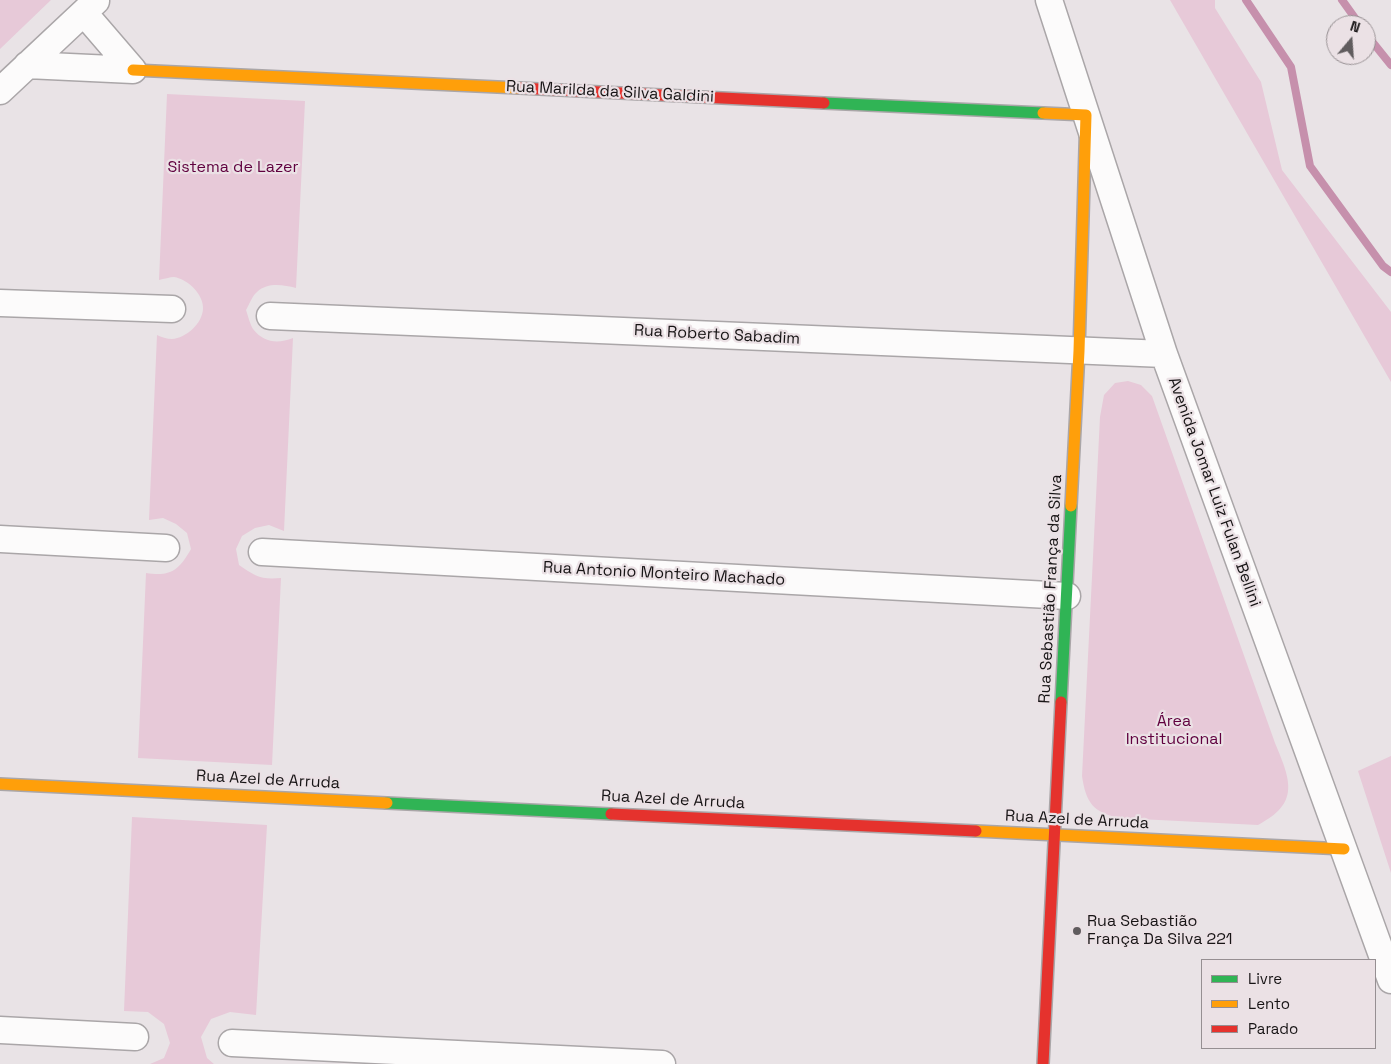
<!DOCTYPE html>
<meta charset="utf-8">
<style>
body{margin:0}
#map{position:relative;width:1391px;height:1064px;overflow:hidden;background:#e9e3e6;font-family:"Space Grotesk",sans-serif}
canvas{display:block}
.legend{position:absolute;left:1201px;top:959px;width:175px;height:90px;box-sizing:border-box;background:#ebe1e5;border:1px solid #968f92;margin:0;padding:6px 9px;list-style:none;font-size:15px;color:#171415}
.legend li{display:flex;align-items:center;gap:10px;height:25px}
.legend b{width:25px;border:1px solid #968f92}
.north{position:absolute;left:1326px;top:15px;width:50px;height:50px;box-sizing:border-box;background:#ebe1e5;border:1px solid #968f92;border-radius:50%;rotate:18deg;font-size:14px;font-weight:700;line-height:20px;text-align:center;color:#171415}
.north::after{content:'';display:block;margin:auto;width:18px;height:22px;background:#605c5e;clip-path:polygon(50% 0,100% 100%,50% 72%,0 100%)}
</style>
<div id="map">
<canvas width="1391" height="1064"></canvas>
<ul class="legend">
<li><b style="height:6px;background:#30b455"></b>Livre</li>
<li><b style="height:6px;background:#ff9f0a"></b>Lento</li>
<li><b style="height:6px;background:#e5322d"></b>Parado</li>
</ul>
<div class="north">N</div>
</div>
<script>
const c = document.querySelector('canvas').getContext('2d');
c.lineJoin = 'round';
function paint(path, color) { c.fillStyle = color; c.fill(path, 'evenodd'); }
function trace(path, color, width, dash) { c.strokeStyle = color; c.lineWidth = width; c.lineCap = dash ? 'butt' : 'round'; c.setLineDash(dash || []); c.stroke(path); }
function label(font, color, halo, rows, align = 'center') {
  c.font = font + ' "Space Grotesk",sans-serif'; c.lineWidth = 4.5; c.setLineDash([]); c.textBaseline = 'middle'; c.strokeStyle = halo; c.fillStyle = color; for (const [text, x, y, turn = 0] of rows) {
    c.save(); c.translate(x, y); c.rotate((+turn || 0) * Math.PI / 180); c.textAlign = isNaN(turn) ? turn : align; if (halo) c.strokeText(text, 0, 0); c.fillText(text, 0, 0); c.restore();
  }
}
const green = new Path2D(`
 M0,0H51L0,49Z
 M1170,0H1215V8L1261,82L1282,170L1391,312V382Z
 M167,94L305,101L296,288C283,285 268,282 257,292C252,296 249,305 246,310C248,316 250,324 253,329C264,343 278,344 293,338L284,531L269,525L255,528L242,536L236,549L239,565C255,576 261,580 281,578L272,765L138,758L146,573C171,577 179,570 191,549L187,533L176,524L163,518L149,520L157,335C161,337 167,339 172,339C186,338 202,324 203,309C204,295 188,279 174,277C170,277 164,279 159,280Z
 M1128,381L1141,385L1152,396L1275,743C1291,781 1300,803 1258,825L1119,818C1093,812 1086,803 1082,776L1100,417L1104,395L1115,383Z
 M1391,756V873L1358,771Z
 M132,817L267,825L256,1015L230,1012L211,1019L201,1037L207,1058L214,1064H150L164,1058L170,1043L164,1024L148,1012L124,1011Z`);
const stream = new Path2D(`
 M1246,0L1291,67L1310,166L1383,266L1391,272
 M1342,0L1360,25
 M1366,34L1391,65`);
const street = new Path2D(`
 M1049,0L1164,354L1391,980
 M27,65L133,70L84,13
 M0,91L96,1
 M0,303L172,309
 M270,316L1164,354
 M0,539L166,548
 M262,552L1067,596
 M0,1030L135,1037
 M232,1043L662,1064`);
const fast = new Path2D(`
 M824,103L1043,113
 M1061,702L1071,506
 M387,803L611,814`);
const slow = new Path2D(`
 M133,70L519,88
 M1043,113L1086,115L1079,351L1071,506
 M0,784L387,803
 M976,831L1344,849`);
const jam = new Path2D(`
 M519,88L824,103
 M611,814L976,831
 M1043,1064L1061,702`);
const markers = [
 [1077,931,5,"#605c5e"]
];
const streetNames = [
 ["Rua Marilda da Silva Galdini",610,92,3],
 ["Rua Roberto Sabadim",717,335,3],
 ["Avenida Jomar Luiz Fulan Bellini",1214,492,70],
 ["Rua Antonio Monteiro Machado",664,574,3],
 ["Rua Sebastião França da Silva",1051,589,-87],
 ["Rua Azel de Arruda",268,780,3],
 ["Rua Azel de Arruda",673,800,3],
 ["Rua Azel de Arruda",1077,820,3]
];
const parkNames = [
 ["Sistema de Lazer",233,168],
 ["Área",1174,722],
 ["Institucional",1174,740]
];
const poiNames = [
 ["Rua Sebastião",1087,922],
 ["França Da Silva 221",1087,940]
];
paint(green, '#e7c9d8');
trace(stream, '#c690ac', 8);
trace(street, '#aaa6a8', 29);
trace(fast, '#aaa6a8', 14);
trace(slow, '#aaa6a8', 14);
trace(jam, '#aaa6a8', 14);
trace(street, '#fcfbfb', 26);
trace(fast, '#30b455', 11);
trace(slow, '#ff9f0a', 11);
trace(jam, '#e5322d', 11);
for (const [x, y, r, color] of markers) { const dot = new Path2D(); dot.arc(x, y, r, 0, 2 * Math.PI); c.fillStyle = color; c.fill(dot); trace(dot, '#ebe1e5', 2); }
label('16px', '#171415', '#ebe1e5', streetNames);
label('16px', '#60003f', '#ebe1e5', parkNames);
label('16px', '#171415', '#ebe1e5', poiNames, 'left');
</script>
